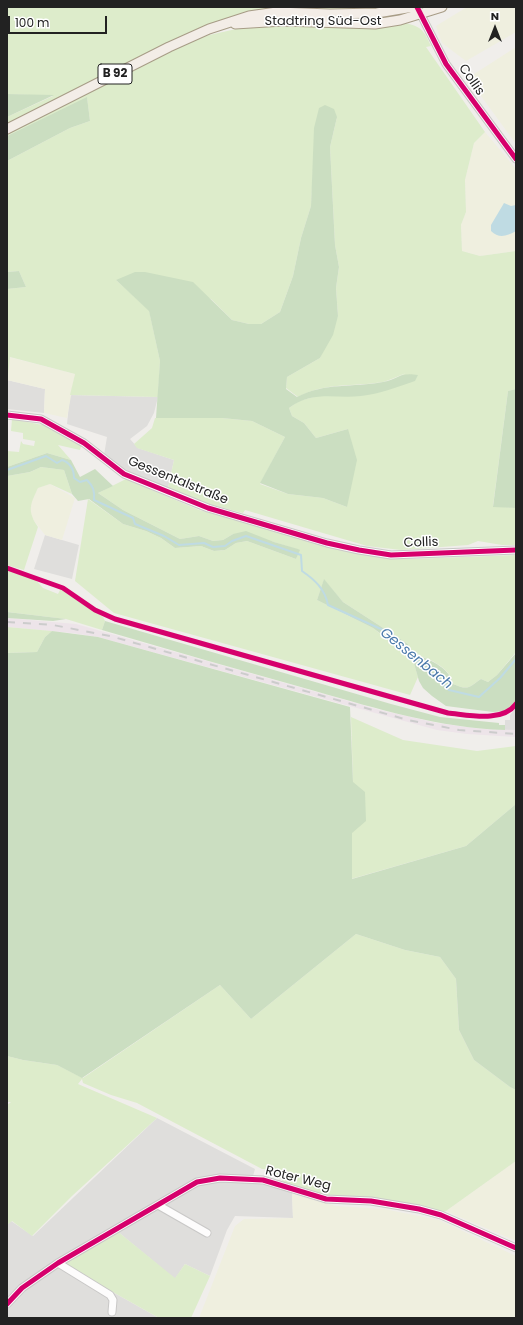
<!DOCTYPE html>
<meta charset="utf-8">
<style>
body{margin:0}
#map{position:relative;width:523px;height:1325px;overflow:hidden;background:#f0eeeb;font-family:Poppins,sans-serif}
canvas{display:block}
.frame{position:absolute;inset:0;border:8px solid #222;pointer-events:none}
.north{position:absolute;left:475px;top:8px;width:40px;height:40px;-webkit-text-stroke:3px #fff;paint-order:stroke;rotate:0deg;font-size:11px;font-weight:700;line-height:16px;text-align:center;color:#222}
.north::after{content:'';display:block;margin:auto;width:14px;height:18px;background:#222;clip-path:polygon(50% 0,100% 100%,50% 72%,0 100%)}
.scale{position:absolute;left:8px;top:16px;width:99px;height:18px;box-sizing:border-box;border:2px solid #222;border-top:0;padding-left:5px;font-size:12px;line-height:14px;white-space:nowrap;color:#222;-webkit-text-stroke:3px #fff;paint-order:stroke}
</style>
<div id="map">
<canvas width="523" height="1325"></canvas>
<div class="frame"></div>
<div class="north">N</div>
<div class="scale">100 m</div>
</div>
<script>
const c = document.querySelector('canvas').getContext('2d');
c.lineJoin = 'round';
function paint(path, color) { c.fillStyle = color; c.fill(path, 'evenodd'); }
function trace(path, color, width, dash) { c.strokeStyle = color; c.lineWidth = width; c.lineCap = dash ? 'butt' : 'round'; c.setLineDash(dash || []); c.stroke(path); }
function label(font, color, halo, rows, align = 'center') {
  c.font = font + ' Poppins,sans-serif'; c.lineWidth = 3; c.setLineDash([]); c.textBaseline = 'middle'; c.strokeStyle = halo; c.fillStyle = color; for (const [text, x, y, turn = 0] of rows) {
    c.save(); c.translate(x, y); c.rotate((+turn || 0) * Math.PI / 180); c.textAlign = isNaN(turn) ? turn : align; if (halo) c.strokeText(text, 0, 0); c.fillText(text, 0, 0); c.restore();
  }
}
const residential = new Path2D(`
 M7,380L45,389L44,413L7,409Z
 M70,395L158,397L154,413L147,426L130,439L138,448L174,460L168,488L123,469L104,455L107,437L67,424Z
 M45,535L79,545L72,579L34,569Z
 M516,708V730H505V720H510V715Z
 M157,1118L255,1169L253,1176L292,1191L293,1218L235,1216L227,1230L210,1276L185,1264L175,1279L117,1231L63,1264L159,1318H7V1225L11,1221L33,1236Z`);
const industrial = new Path2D(`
 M7,618L76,624L380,710L437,723L482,729L516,730V737L467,734L437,730L98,637L72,633L7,627Z`);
const farmland = new Path2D(`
 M467,7H516V32L466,61L442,43L436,26Z
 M516,47V144L468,78Z
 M485,132L516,169V251L480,256L462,251L461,225L466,212L465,180L474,143Z
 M9,357L75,374L67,418L44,413L45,389L7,380Z
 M50,484L75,498L62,540L45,535L31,517L30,504L38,488Z
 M516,1161V1241L446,1211Z
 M292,1194L336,1206L384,1209L439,1220L516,1256V1318H199L235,1226L244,1219L293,1218Z`);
const grass = new Path2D(`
 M7,7H390L346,10L270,8L232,17L167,43L7,124V117L53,96L7,94Z
 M404,23C422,26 424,31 431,46L426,47L485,132L474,143L465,180L466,212L461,225L462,251L480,256L516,251V389L508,391L493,506L516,508V545H502L478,541L468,545L401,550L367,546L245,510L243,513L208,504L168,488L174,460L137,448L134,444L152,428L155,418H222L252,421L285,437L260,484L288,494L323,498L347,507L348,429L316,438L304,423L292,416L289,408L299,401L317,396H361L406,373C398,376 390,380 383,382C353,387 325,382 298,397L286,388L287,377L320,358L338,316L336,288L339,267L335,245L330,147L337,117L313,170L311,206L301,238L293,276L280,312L261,324H249L232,320L211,299L116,280L149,310L160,361L158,397L70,395L75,374L10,357L7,383V289L26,287L19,271L7,272V161L70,128L90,121L87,98L7,136V133L161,55L205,36L245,27L265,26L350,28Z
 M12,419L48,426L82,444L80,450L58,445L71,460L47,453L7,467V451L19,452L21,441L23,444L34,446L35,441L23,439V433L11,431Z
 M41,467L64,470L72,494L50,484L38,488C30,505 27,511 38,527L24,570L7,565V476L30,472Z
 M126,479L199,510L271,528L363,554L390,559H412L516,555V652L497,675L488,682L481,679C469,687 469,691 453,684C451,667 426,657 411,653L408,644L343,602L324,580L317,600L373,628L413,660L418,677L410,695L114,613L75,581L88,499L123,524L146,531L161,538L175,548L201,546L214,551L225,550L236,543L247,541L296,559L299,550L274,542L233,534L223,540L213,541L199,536L180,539L123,510L98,493Z
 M7,569L33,577L43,588L58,594L61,588L65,590L103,617L105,621L102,630L66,619L7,612Z
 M7,627L52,631L45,637L37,652L7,653Z
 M351,717L403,740L477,751L516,746V804L466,846L351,879L353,782Z
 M356,934L405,950L440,957L456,979L459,1030L474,1060L510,1087L516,1090V1161L446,1211L441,1213L404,1203L325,1197L284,1183C278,1174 274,1169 262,1169L137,1103L111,1095L83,1083L82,1079L78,1084L157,1118L72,1196L32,1236L12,1221L7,1225V1105L11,1102H7V1056L23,1060L57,1065L83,1078L220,985L251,1019Z
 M117,1231L175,1278L185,1264L210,1276L191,1318H159L63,1264Z`);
const forest = new Path2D(`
 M7,94L54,95L7,117Z
 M87,97L90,121L70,128L7,161V136Z
 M325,105L334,109L337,117L330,147L335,245L339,267L336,288L338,316L333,335L320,358L287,377L286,389L297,397C326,382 352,388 383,382C399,379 399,372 418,375L415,381C398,387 379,394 361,396C334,399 314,390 289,408L292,416L304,423L316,438L348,429L357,460L347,507L323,498L288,494L260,483L285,437L252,421L222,418H156L160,361L149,311L116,280L135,272H145L193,282L232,320L249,324H261L280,312L293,276L301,238L311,206L314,128L319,108Z
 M19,271L26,287L7,289V272Z
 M516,389V508L493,507L508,391Z
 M47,453L71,460L80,477L95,469L113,486L98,493L123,510L180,539L199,536L213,541L223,540L233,534L246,531L274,542L298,549L300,550L296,559L247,541L236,543L225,550L214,551L201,546L175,548L161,538L146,531L123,524L89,499L78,501L72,494L64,470L41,467L30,472L7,476V467Z
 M324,579L343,602L408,644L411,653C427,658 450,667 453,684C469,691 469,687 481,679L488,682L497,675L516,653V701L505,711L493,712L446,706L432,696L423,688L419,681L413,660L394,646L389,640L373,628L317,600Z
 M7,612L66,619L53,621L7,618Z
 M105,621L391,704L440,717L499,723V725H505V730C440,728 378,709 315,691C244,671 173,651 102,630Z
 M52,631L98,637L350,707L353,782L365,792L366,821L352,833V879L466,846L516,804V1090L510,1087L474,1060L459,1030L456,979L440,957L405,950L356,934L251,1019L220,985L82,1078L57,1065L23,1060L7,1056V653L37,652L45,637Z`);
const water = new Path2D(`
 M504,203L511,206L516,205V231C507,236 499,239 491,231V225Z`);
const stream = new Path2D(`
 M7,470L46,456L57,463L62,460C71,463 74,469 74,478L80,482L87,480C93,486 95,491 94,500L133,518L135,524L164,536L179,545L204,543L213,547L225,546L232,541L246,536L301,555L302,571C315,580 325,589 328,605L383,630L449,690L479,697L500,678L516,659`);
const minor = new Path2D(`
 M417,7L446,64L516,159
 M7,415L41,419L84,443L124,474L208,508L327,543L359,550L391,555L516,550
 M158,1205L207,1233
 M58,1263L110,1295L113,1300L112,1312
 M7,1304L22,1288L58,1263L197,1182L220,1178L263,1180L326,1199L371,1201L419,1209L441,1215L516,1248`);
const major = new Path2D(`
 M235,24L283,21L375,24L400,20L442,7
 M7,129L169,47L209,29L249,16L277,12L330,14L377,13L413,7`);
const rail = new Path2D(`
 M7,622L53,625L110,636L408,720L459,730L516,734`);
const cycleway = new Path2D(`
 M417,7L446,64L516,159
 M7,415L41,419L84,443L124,474L208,508L327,543L359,550L391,555L516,550
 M7,568L63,588L95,610L115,619L448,713C469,715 502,723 516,704
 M7,1304L22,1288L58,1263L197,1182L220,1178L263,1180L326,1199L371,1201L419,1209L441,1215L516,1248`);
const shields = [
 [115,74,34]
];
const shieldNames = [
 ["B 92",115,74]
];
const streetNames = [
 ["Stadtring Süd-Ost",323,22],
 ["Collis",471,80,55],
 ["Gessentalstraße",178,481,22],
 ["Collis",421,543,-2],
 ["Roter Weg",298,1179,14]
];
const waterNames = [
 ["Gessenbach",416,659,39]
];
paint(residential, '#dfdedc');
paint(industrial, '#ede4e9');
paint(farmland, '#efefdf');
paint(grass, '#ddeccb');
paint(forest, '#cbdec1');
paint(water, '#bfdbe3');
trace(stream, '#bfdbe3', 2);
trace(minor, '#c9c8c7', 9);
trace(major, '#a79c86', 11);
trace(minor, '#fdfcfc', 7);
trace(major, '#f3ede7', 9);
trace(rail, '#ccc', 2, [8, 8]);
trace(cycleway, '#d6006c', 5);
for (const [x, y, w] of shields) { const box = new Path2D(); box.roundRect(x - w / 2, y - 10, w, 20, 3); c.fillStyle = '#fff'; c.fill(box); trace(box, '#222', 1); }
label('bold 12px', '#222', null, shieldNames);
label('13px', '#222', '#fff', streetNames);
label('italic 14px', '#4a7aab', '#fff', waterNames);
</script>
